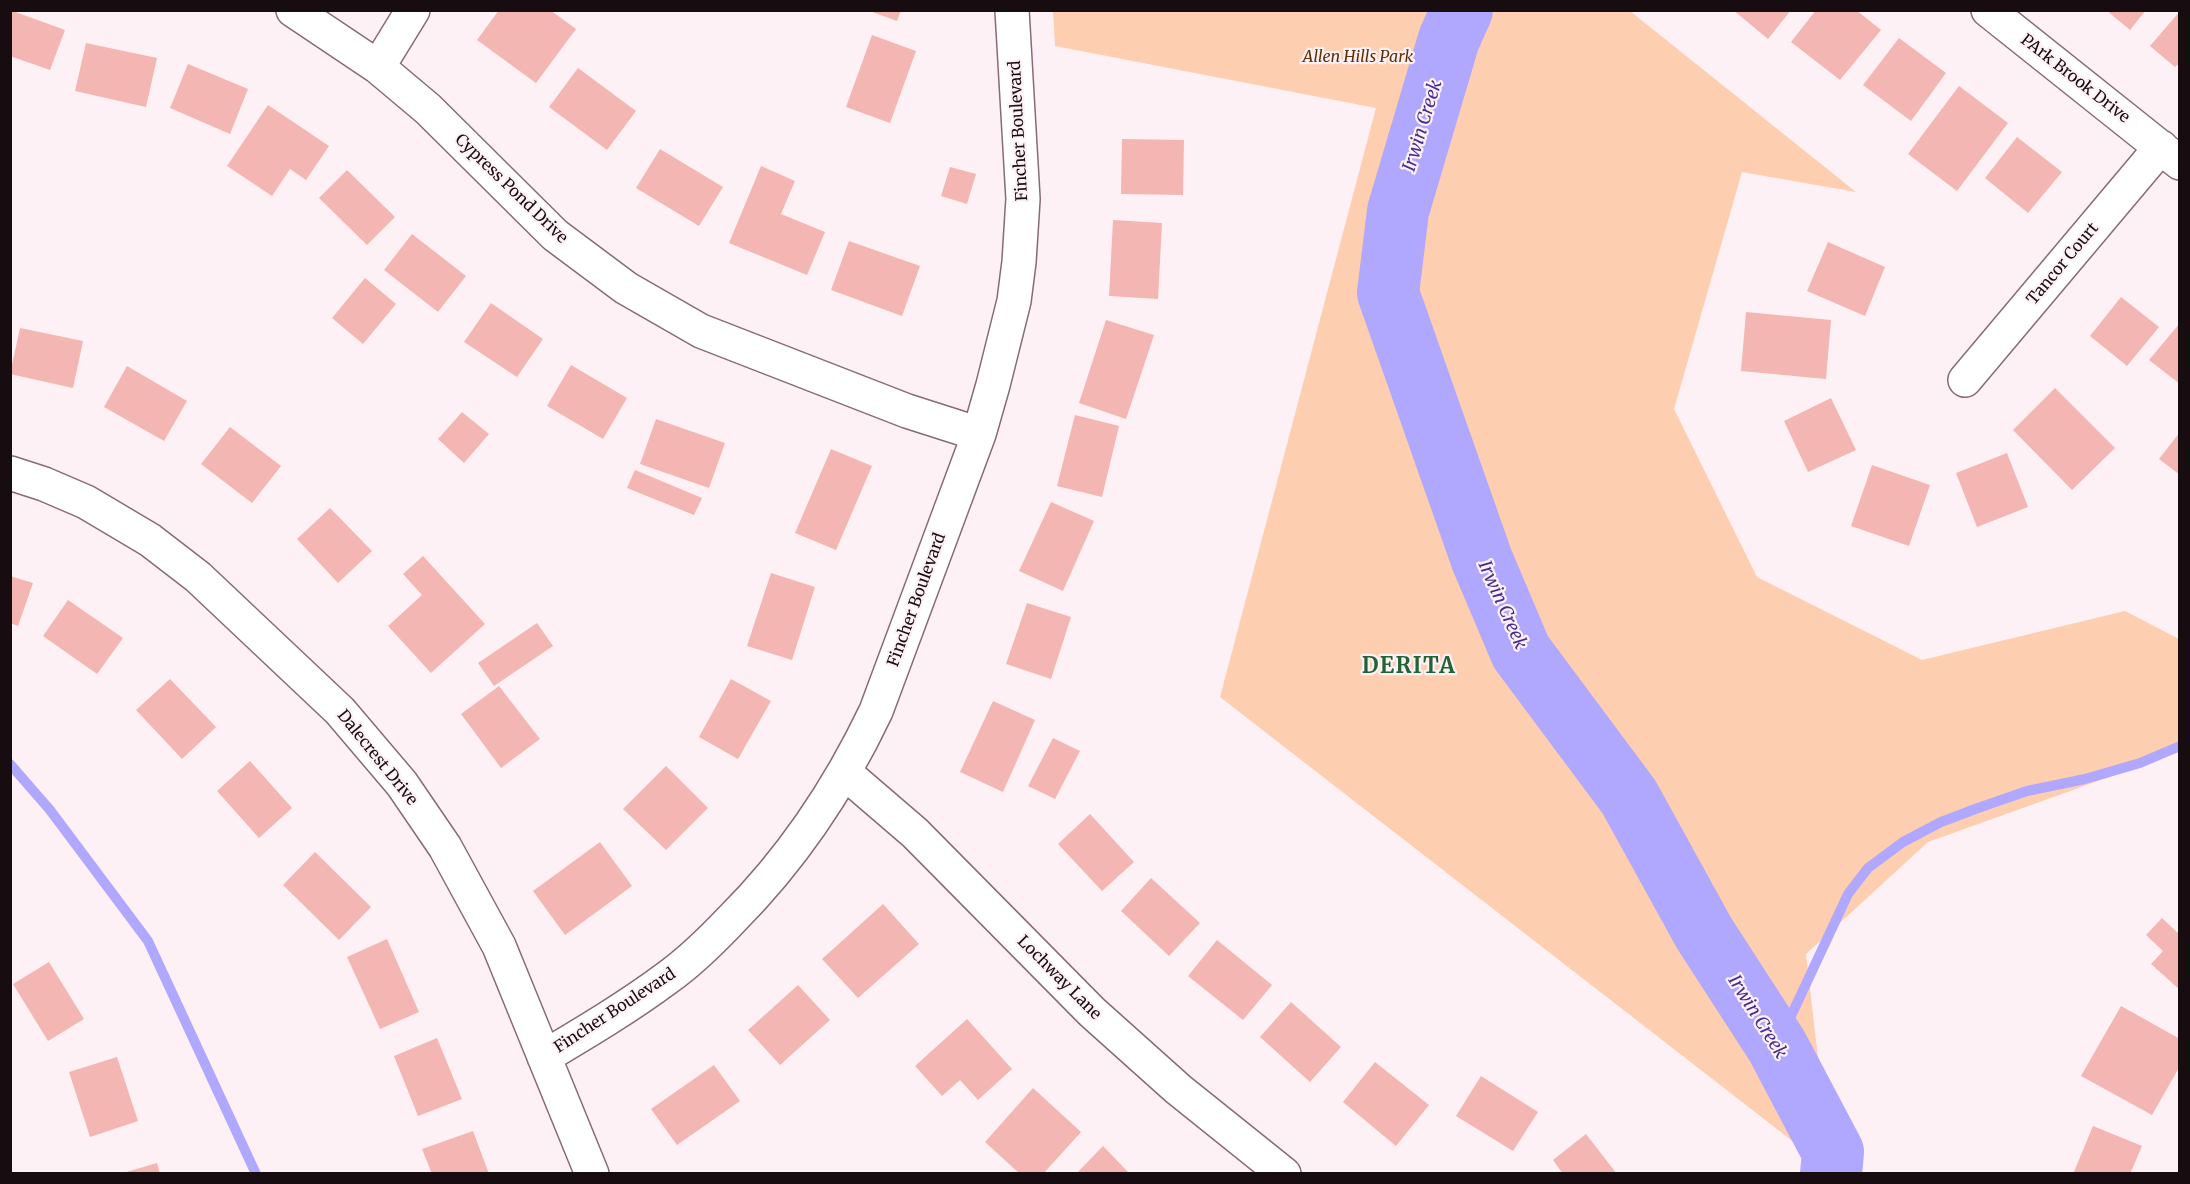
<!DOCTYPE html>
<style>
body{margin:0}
#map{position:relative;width:2190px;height:1184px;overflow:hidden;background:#fdf1f6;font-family:Merriweather,serif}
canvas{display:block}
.frame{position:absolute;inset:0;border:12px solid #170d11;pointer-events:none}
</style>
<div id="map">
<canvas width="2190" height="1184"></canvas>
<div class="frame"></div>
</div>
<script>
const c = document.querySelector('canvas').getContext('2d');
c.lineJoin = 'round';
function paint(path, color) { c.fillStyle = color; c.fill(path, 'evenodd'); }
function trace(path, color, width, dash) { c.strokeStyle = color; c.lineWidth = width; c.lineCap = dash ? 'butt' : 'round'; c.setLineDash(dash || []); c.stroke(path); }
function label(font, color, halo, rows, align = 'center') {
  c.font = font + ' Merriweather,serif'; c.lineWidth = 4.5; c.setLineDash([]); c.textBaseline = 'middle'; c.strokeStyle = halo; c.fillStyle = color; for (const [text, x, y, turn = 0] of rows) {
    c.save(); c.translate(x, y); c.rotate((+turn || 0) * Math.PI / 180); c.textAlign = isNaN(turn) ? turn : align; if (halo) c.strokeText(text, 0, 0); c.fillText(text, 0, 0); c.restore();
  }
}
const green = new Path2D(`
 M1053,11H1630L1856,192L1742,172L1674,409L1757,577L1922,660L2125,611L2179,639V752L1928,842L1806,954L1831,1171L1220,697L1376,108L1055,46Z`);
const stream = new Path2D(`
 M10,764L50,810L148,941L256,1174
 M1777,1046L1848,894L1868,868L1903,842L1941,822L1978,808L2027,791L2085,779L2140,763L2180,746`);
const river = new Path2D(`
 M1462,10L1449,39L1398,211L1388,293L1482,560L1521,652L1629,797L1704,933L1777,1046L1833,1152L1831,1174`);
const building = new Path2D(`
 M10,10L65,30L50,70L10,56Z
 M499,10H550L576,29L536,83L477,40Z
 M867,10H901L897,21Z
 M1733,10H1791L1768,39Z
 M1816,10H1856L1881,30L1840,80L1791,42Z
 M2106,10H2146L2130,30Z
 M2180,11V66L2177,65L2175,67L2150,46Z
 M872,35L916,51L890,123L846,107Z
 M1899,38L1946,73L1911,121L1863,85Z
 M86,43L157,58L146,107L75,91Z
 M188,64L248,89L230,134L170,108Z
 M578,68L636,111L607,150L549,107Z
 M1959,86L2008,123L1957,191L1908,154Z
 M268,105L329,146L306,180L290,169L272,196L227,166Z
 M2017,137L2062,172L2028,213L1985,178Z
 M1122,139L1184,140L1183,195L1121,194Z
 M660,149L723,187L699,226L636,188Z
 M761,166L795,181L781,214L825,232L807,275L729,243Z
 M950,167L976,174L967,204L941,196Z
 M347,170L395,217L367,245L319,198Z
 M1113,220L1162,223L1158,299L1109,296Z
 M412,234L466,276L438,312L384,270Z
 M849,241L920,266L902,316L831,290Z
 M1828,242L1885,267L1865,316L1807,291Z
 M365,278L396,304L363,344L332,318Z
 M2121,297L2159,327L2127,366L2090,336Z
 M491,303L543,339L517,377L464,342Z
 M1746,312L1831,320L1826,379L1741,371Z
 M1106,320L1154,335L1126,419L1079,403Z
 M2180,323V384L2149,360Z
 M20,328L83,341L73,388L10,374Z
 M571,365L627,398L603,439L547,406Z
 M127,366L187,401L164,441L104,407Z
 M2055,388L2115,448L2072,490L2013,430Z
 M1831,398L1856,450L1808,472L1784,421Z
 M462,412L489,434L464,463L438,439Z
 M1075,415L1119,426L1102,497L1057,486Z
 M656,419L725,443L709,488L640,464Z
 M230,427L281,466L252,503L201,464Z
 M2180,432V475L2159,459Z
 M831,449L872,466L836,550L795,533Z
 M2007,453L2028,507L1977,527L1956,473Z
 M1872,465L1930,485L1909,546L1851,526Z
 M635,470L702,498L694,515L627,488Z
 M1051,502L1094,521L1063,591L1019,571Z
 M330,508L372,551L338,583L297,539Z
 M423,556L485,624L431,673L388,626L422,595L403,574Z
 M771,573L815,587L792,660L747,646Z
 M10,576L33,583L18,626L10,623Z
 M68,600L123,638L97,674L43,636Z
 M1027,603L1071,617L1051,679L1006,664Z
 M537,623L553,646L494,686L478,663Z
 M170,679L216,727L182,759L136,710Z
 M731,679L771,701L738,759L699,737Z
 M499,686L540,739L501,768L461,714Z
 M993,701L1035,720L1003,792L960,772Z
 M1053,738L1080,751L1055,799L1028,786Z
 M250,761L292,808L259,838L217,791Z
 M666,766L708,808L666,850L623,809Z
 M1090,814L1134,862L1102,891L1058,844Z
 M600,842L632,886L565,935L533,891Z
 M315,852L371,907L339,940L283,885Z
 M1151,878L1200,923L1169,956L1121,911Z
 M883,904L919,944L858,998L822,959Z
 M2162,918L2180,935V990L2151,964L2163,951L2146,935Z
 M387,939L419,1012L380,1029L347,957Z
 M1217,940L1272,985L1243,1020L1188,976Z
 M49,962L84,1019L48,1041L13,984Z
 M798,985L830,1020L780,1065L748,1030Z
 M1291,1002L1341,1047L1310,1082L1260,1037Z
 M2121,1006L2180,1039V1066L2152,1115L2081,1076Z
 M967,1019L1012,1069L978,1100L960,1080L942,1096L915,1066Z
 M437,1038L462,1099L418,1116L394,1056Z
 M117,1057L138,1121L90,1137L69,1072Z
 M1375,1062L1429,1105L1396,1146L1343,1102Z
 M714,1065L740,1101L677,1145L651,1109Z
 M1481,1076L1538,1112L1513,1151L1456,1116Z
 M1033,1088L1081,1132L1043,1174H1020L985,1142Z
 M2093,1126L2142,1146L2130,1174H2073Z
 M473,1131L489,1174H432L422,1149Z
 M1586,1134L1617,1174H1563L1553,1160Z
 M1103,1146L1130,1174H1076Z
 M157,1163L160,1174H123V1173Z`);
const minor = new Path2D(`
 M293,10L378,67L428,109L555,235L626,288L701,331L907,411L979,434
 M1988,10L2180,163
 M378,67L413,10
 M1965,380L2161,147
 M10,473L44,484L86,502L150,540L198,577L340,711L402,784L445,847L499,946L592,1174
 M844,772L915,833L1092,1012L1178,1089L1284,1174
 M544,1057C586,1032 628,1007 667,978C691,961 711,941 731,920C792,859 839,789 876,711L979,434L993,385L1014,301L1019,262L1023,199L1012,10`);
const parkNames = [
 ["Allen Hills Park",1358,57]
];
const streetNames = [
 ["PArk Brook Drive",2075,79,38],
 ["Fincher Boulevard",1019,131,-93],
 ["Cypress Pond Drive",511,189,44],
 ["Tancor Court",2063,264,-50],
 ["Fincher Boulevard",917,600,-70],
 ["Dalecrest Drive",377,758,51],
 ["Lochway Lane",1059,978,45],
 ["Fincher Boulevard",615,1011,-33]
];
const waterNames = [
 ["Irwin Creek",1423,126,-73],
 ["Irwin Creek",1502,605,66],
 ["Irwin Creek",1757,1017,58]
];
const districtNames = [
 ["DERITA",1409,667]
];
paint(green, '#feceb0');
trace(stream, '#b0a8fe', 10);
trace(river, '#b0a8fe', 62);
paint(building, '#f4b6b2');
trace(minor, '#876b77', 36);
trace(minor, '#fff', 33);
label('italic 16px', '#622f00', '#fdf1f6', parkNames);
label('16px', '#170d11', '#fdf1f6', streetNames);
label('italic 18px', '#442e8f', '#fdf1f6', waterNames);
c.letterSpacing = '1.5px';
label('bold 22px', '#226334', '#fdf1f6', districtNames);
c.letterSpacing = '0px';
</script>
